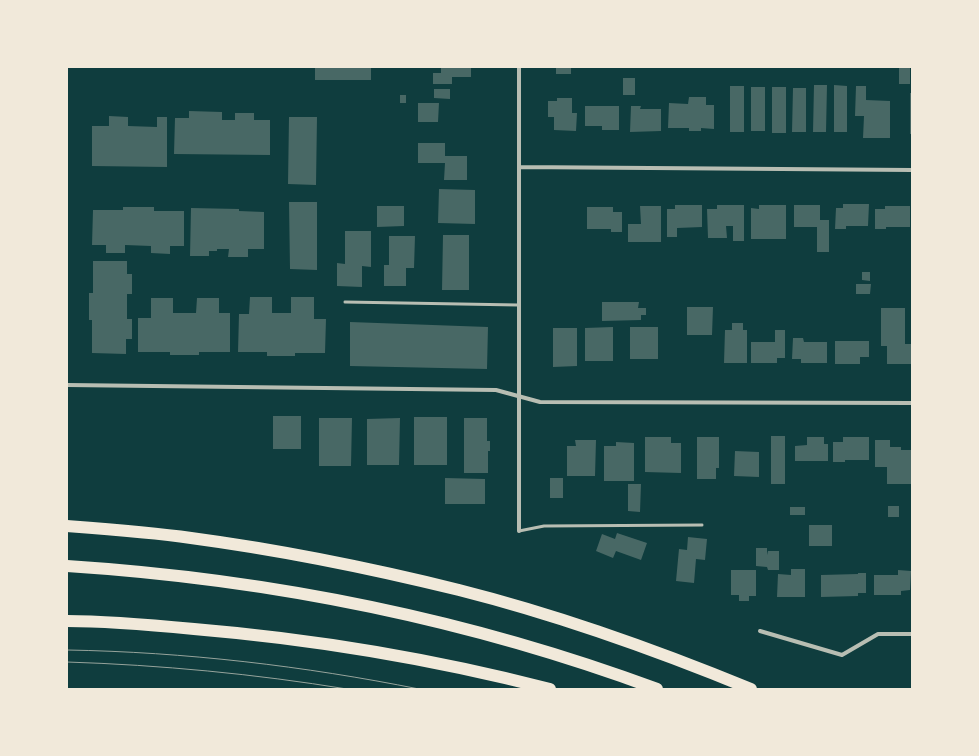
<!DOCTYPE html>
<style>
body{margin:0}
#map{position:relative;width:979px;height:756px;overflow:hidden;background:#0f3d3e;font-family:"Exo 2",sans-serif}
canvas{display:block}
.frame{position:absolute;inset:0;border:68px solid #f1e9da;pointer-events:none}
</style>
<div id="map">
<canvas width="979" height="756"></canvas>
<div class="frame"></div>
</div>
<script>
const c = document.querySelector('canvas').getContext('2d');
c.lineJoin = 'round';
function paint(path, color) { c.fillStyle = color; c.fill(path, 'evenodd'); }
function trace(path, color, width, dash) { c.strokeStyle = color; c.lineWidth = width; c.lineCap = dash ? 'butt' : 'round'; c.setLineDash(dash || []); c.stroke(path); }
const building = new Path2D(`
 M315,67H371V80H315Z
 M441,67H471V77H452V84H433V73H441Z
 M556,67H571V74H556Z
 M899,67H910V84H899Z
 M623,78H635V95H623Z
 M814,85H827L826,132H813Z
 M834,85L847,86V132H834Z
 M730,86H744V132H730Z
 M856,86H866V100L890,101V138H863L864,116H855Z
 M751,87H765V131H751Z
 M772,87H786V133H772Z
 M793,88H806V132H792Z
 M434,89H450V99L434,98Z
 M910,93H912V134H910Z
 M400,95H406V103H400Z
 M689,97H706V105H714V129L701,128V131H689V128H668L669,103L688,104Z
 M557,98H572V113H577L576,131L554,130V117H548V101H557Z
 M418,103H439L438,122H418Z
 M585,106H619V130H602V126H585Z
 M631,106H641L640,109H661V131L630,132Z
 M189,111L222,112V120H235V113H254V120H270V155L174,154L175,118H189Z
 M109,116L128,117V126L157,127V117H167V167L92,166V126H109Z
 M289,117H317L316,185L288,184Z
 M418,143H445V156H467V180H444L445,163H418Z
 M439,189L475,190V224L438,223Z
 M289,202H317V270L290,269Z
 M843,204H869L868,226H846V229H835L836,208H843Z
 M675,205H702V227L677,228V237H667V209H675Z
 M717,205H744V241H733V226H726L727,238H708L707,209H717Z
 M759,205H786V239H751V208L759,209Z
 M794,205H820V220H829V252H817V227H794Z
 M377,206H404V226L377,227Z
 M640,206H661V242H628V224H641Z
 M885,206H910V227H886V229H875V209H885Z
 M123,207H154V211H184V246H170V254L151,253V246L125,245V253H106V245H92L93,210H123Z
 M587,207H613V212H622V232H611V229H587Z
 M191,208L239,209V211L264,212V249H248V257H228L229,249H217V251H209V256H190Z
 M345,231H371V267L362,266V287L337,286V263L345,264Z
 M443,235H469V290H442Z
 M389,236H415L414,268H406V286H384V265H389Z
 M93,261H127V274H132V294H127V319H132V339H126V354L92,353V320H89V293H93Z
 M862,272H870V281L862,280Z
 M856,284H871L870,294H856Z
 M250,297H272V313H291V297H314V319H326L325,353H295V356H267V352H238L239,314H249Z
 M151,298H173V313H196L197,298H219V313H230V352H199V355H170V352H138V318H151Z
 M602,302H639L638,308H646V315H641V320L602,321Z
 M687,307H713L712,335H687Z
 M881,308H905V344H912V364H887V346H881Z
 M350,322L488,327L487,369L350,366Z
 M732,323H743V330H747V363H724L725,330H732Z
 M613,327V361H585V328Z
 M630,327H658V359H630Z
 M553,328H577V366L553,367Z
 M775,330H785V358H777V363H751V342H775Z
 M793,338H803L804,342H827V363H801V359H792Z
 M835,341H869V357H860V364H835Z
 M273,416H301V449H273Z
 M414,417H447V465H414Z
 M319,418H352L351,466H319Z
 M400,418L399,465H367V419Z
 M464,418H487V441H490V451H488V473H464Z
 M771,436H785V484H771Z
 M645,437H671V443H681V473L645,472Z
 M697,437H719V468H716V479H697Z
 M807,437H824V444H828V461H795V446L807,445Z
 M843,437H869V460H845V462H833V442H843Z
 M575,440H596L595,476H567V446H576Z
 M875,440H890V447H901V450H911V484H887V467H875Z
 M616,442L634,443V481H604V446H616Z
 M735,451L759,452V477L734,476Z
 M445,478L485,479V504H445Z
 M550,478H563V498H550Z
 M628,484H641L640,512L628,511Z
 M888,506H899V517H888Z
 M790,507H805V515H790Z
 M809,525H832V546H809Z
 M617,533L647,543L641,560L616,551L613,558L596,551L602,534L615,539Z
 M688,537L707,539L705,560L696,559L694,583L676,581L679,549L687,550Z
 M756,548H767V555L768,551H779V570H768L767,567L756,566Z
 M791,569H805V597H777L778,574L791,575Z
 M731,570H756V596H749V601H739V595H731Z
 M898,570L911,571L910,590L901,591V595H874V575H898Z
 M858,573H866V593H858V596L821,597V575L858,574Z`);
const service = new Path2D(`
 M345,302L518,305
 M519,531L544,526L702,525`);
const minor = new Path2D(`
 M519,167L912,170
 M67,385L496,390L540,402L912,403
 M519,531V67
 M760,631L842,655L878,634H912`);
const motorway = new Path2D(`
 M67,526C108,529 150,532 191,538C281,550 370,568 459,590C558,615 656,650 751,689
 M67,566C268,579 468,619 657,689
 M67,621C109,621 152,625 194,629C314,639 433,659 550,689`);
const tram = new Path2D(`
 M67,650C185,652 304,666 419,689
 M67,662C161,665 255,674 347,689`);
paint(building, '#486865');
trace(service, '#b8beb3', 3);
trace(minor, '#b8beb3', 4);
trace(motorway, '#f1e9da', 12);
trace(tram, '#97a49c', 1);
</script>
